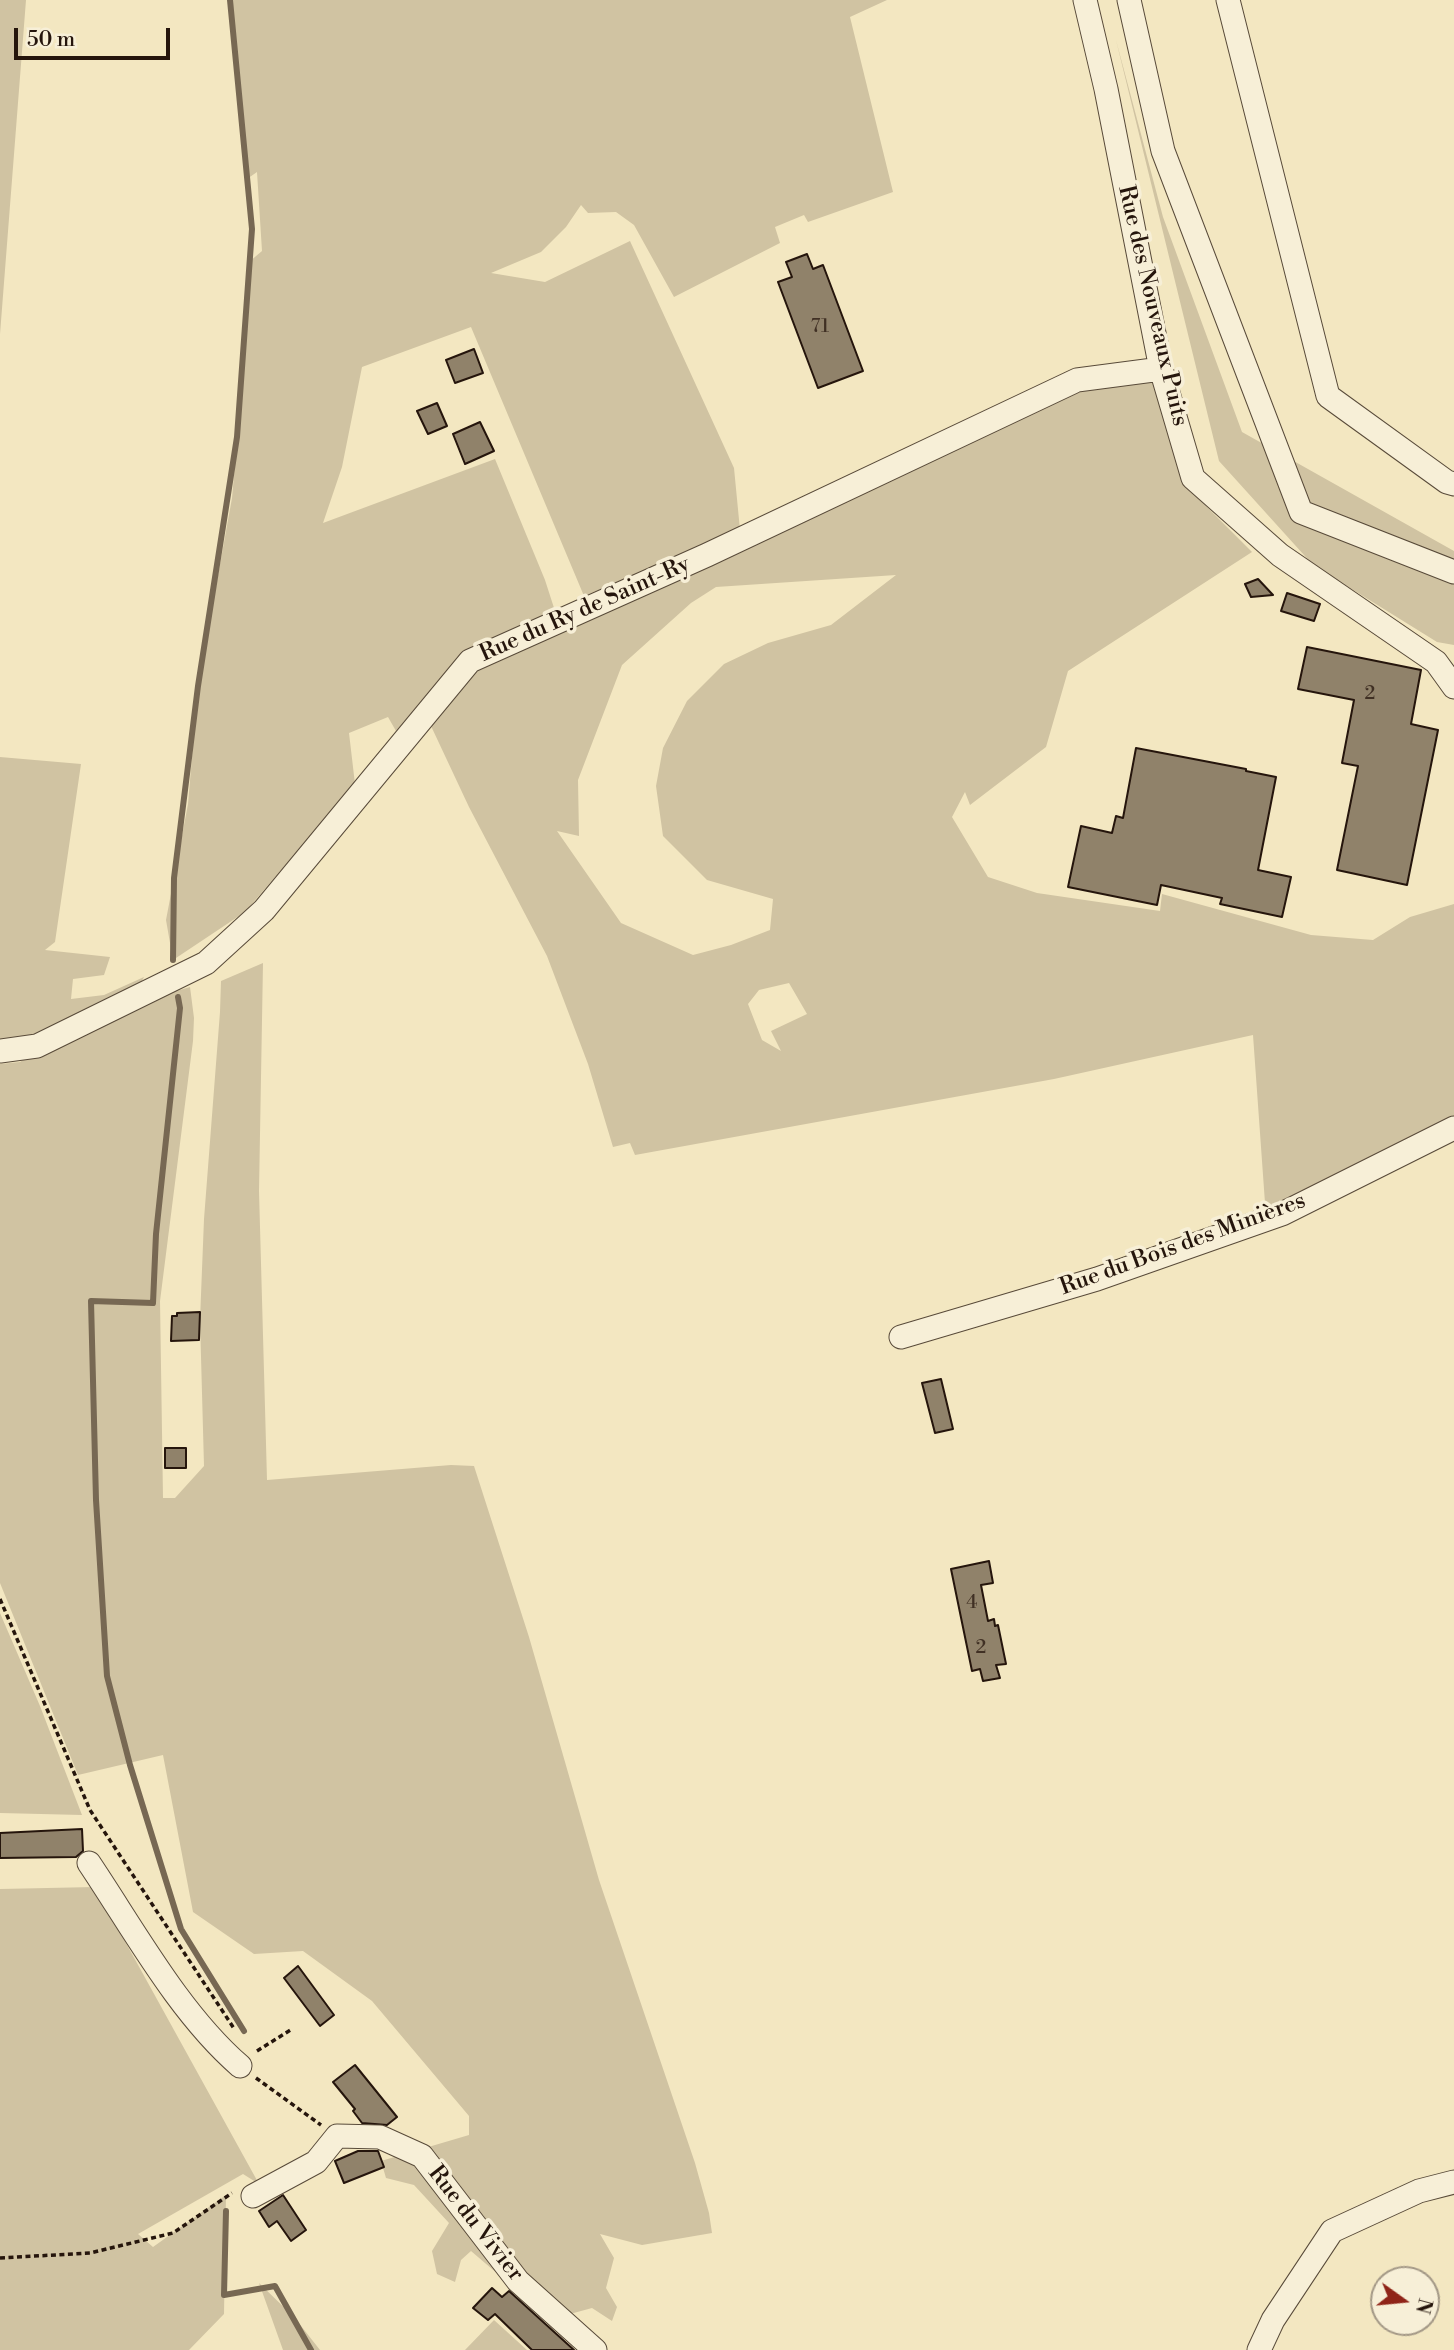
<!DOCTYPE html>
<meta charset="utf-8">
<style>
body{margin:0}
#map{position:relative;width:1454px;height:2350px;overflow:hidden;background:#f3e7c1;font-family:"Libre Bodoni",serif}
canvas{display:block}
.north{position:absolute;left:1370px;top:2266px;width:70px;height:70px;box-sizing:border-box;background:#f7efd7;border:2px solid #a39886;border-radius:50%;rotate:105deg;font-size:19px;font-weight:700;line-height:28px;text-align:center;color:#25150c}
.north::after{content:'';display:block;margin:auto;width:24px;height:32px;background:#8f2418;clip-path:polygon(50% 0,100% 100%,50% 72%,0 100%)}
.scale{position:absolute;left:14px;top:28px;width:156px;height:32px;box-sizing:border-box;border:4px solid #25150c;border-top:0;padding-left:9px;font-size:21px;line-height:24px;white-space:nowrap;color:#25150c;-webkit-text-stroke:5px #f7efd7;paint-order:stroke}
</style>
<div id="map">
<canvas width="1454" height="2350"></canvas>
<div class="north">N</div>
<div class="scale">50 m</div>
</div>
<script>
const c = document.querySelector('canvas').getContext('2d');
c.lineJoin = 'round';
function paint(path, color) { c.fillStyle = color; c.fill(path, 'evenodd'); }
function trace(path, color, width, dash) { c.strokeStyle = color; c.lineWidth = width; c.lineCap = dash ? 'butt' : 'round'; c.setLineDash(dash || []); c.stroke(path); }
function label(font, color, halo, rows, align = 'center') {
  c.font = font + ' "Libre Bodoni",serif'; c.lineWidth = 7; c.setLineDash([]); c.textBaseline = 'middle'; c.strokeStyle = halo; c.fillStyle = color; for (const [text, x, y, turn = 0] of rows) {
    c.save(); c.translate(x, y); c.rotate((+turn || 0) * Math.PI / 180); c.textAlign = isNaN(turn) ? turn : align; if (halo) c.strokeText(text, 0, 0); c.fillText(text, 0, 0); c.restore();
  }
}
const green = new Path2D(`
 M0,0H26L0,334Z
 M230,0H887L850,17L893,192L808,222L804,215L775,227L780,243L674,297L634,225L616,212L588,213L581,205L566,227L541,252L491,273L545,282L630,241L734,468L740,530L584,596L471,327L362,367L342,467L323,523L495,459L545,580L555,611L464,657L396,731L388,717L349,733L355,784L245,912L173,960L166,920L188,804L198,686L232,498L247,330L249,262L262,251L257,172L247,179Z
 M1116,40L1163,217L1242,432L1454,551V645L1437,642L1313,565L1219,461Z
 M1154,379L1186,486L1252,552L1068,671L1046,747L970,805L965,792L952,817L988,877L1037,893L1160,911L1162,894L1311,935L1373,940L1410,917L1454,904V1121L1266,1217L1253,1035L1054,1079L635,1155L630,1143L613,1147L588,1064L547,956L469,807L431,726L475,667L1082,384ZM896,575L831,625L768,643L724,664L687,701L663,748L656,786L663,836L707,880L773,899L770,930L731,945L693,955L621,923L557,831L579,836L578,780L622,665L691,603L716,587ZM789,983L807,1014L771,1031L781,1051L762,1040L748,1004L759,990Z
 M0,757L81,764L55,942L45,950L110,957L104,975L73,979L71,999L104,995L144,977L137,990L142,1001L190,987L194,1018L193,1041L160,1301L163,1498H175L204,1466L200,1320L204,1219L220,1012L221,981L263,963L259,1191L267,1480L451,1465L474,1466L529,1637L599,1880L695,2163L709,2213L712,2233L642,2245L600,2234L614,2258L606,2288L617,2307L612,2321L592,2308L570,2314L513,2287L471,2251L461,2260L455,2282L437,2274L432,2251L449,2223L414,2185L386,2178L381,2161L469,2135V2116L372,2001L303,1951L254,1954L193,1912L163,1755L78,1775L0,1583V1064L20,1062L33,1053L0,1044Z
 M0,1613L40,1706L82,1815L0,1813Z
 M95,1887L259,2184L243,2174L138,2234L153,2247L226,2195L224,2314L189,2350H0V1889Z
 M259,2283L294,2317L320,2350H283Z
 M494,2320L527,2350H465Z`);
const stream = new Path2D(`
 M173,960L174,878L198,686L237,437L252,229L230,0
 M178,997L180,1008L156,1234L153,1303L91,1301L96,1500L107,1676L130,1765L181,1929L244,2031
 M226,2211L224,2295L275,2286L311,2350`);
const building = new Path2D(`
 M807,254L813,269L823,265L863,371L818,388L778,282L792,277L786,262Z
 M474,349L483,373L455,383L446,360Z
 M437,403L447,426L428,434L417,411Z
 M480,422L494,451L465,464L453,434Z
 M1258,579L1273,595L1251,597L1245,584Z
 M1287,593L1320,604L1314,621L1281,611Z
 M1307,647L1421,670L1411,724L1438,730L1407,885L1337,870L1358,766L1342,763L1354,700L1298,689Z
 M1136,748L1246,769V771L1276,777L1258,870L1291,877L1282,917L1220,904L1222,898L1161,885L1157,905L1068,887L1081,826L1112,833L1116,816L1123,818Z
 M200,1312L199,1340L171,1341L172,1316H177V1313Z
 M941,1379L953,1429L935,1433L922,1383Z
 M165,1448H186V1468H165Z
 M989,1561L993,1583L981,1585L988,1621L994,1619L995,1626L998,1625L1006,1664L996,1665L1000,1678L983,1681L980,1669L972,1671L951,1569Z
 M82,1829L83,1851L76,1857L0,1858V1833Z
 M298,1966L334,2015L320,2026L284,1978Z
 M355,2065L397,2117L387,2125L362,2123L353,2111L355,2109L333,2082Z
 M358,2151H378L384,2167L344,2183L335,2161Z
 M283,2195L306,2230L291,2241L277,2221L269,2227L259,2211Z
 M492,2288L502,2297L509,2291L574,2350H532L495,2314L488,2320L473,2308Z`);
const path = new Path2D(`
 M0,1599L90,1810L235,2030
 M257,2051L292,2029
 M256,2078L321,2125
 M0,2258L90,2253L173,2233L232,2193`);
const minor = new Path2D(`
 M1085,0L1106,89L1161,369L1193,478L1280,555L1436,662L1454,687
 M1129,0L1163,151L1301,512L1454,572
 M1228,0L1328,396L1447,482L1454,484
 M0,1051L37,1046L206,963L264,910L470,661L707,555L1077,380L1161,369
 M901,1337L1097,1279L1282,1214L1454,1128
 M89,1863C134,1930 179,2013 240,2066
 M253,2196L316,2162L337,2136L380,2137L422,2156L518,2281L595,2350
 M1259,2350L1273,2320L1332,2231L1419,2191L1454,2182`);
const numberNames = [
 ["71",820,327],
 ["2",1370,694],
 ["4",972,1603],
 ["2",981,1648]
];
const streetNames = [
 ["Rue des Nouveaux Puits",1152,306,77],
 ["Rue du Ry de Saint-Ry",585,610,-24],
 ["Rue du Bois des Minières",1183,1245,-20],
 ["Rue du Vivier",475,2224,52]
];
paint(green, '#d0c3a2');
trace(stream, '#776853', 6);
paint(building, '#90826a');
trace(building, '#25150c', 2);
trace(minor, '#584a39', 25);
trace(path, '#25150c', 3.5, [5, 3.5]);
trace(minor, '#f7efd7', 23);
label('19px', '#403024', null, numberNames);
label('23px', '#25150c', '#f7efd7', streetNames);
</script>
